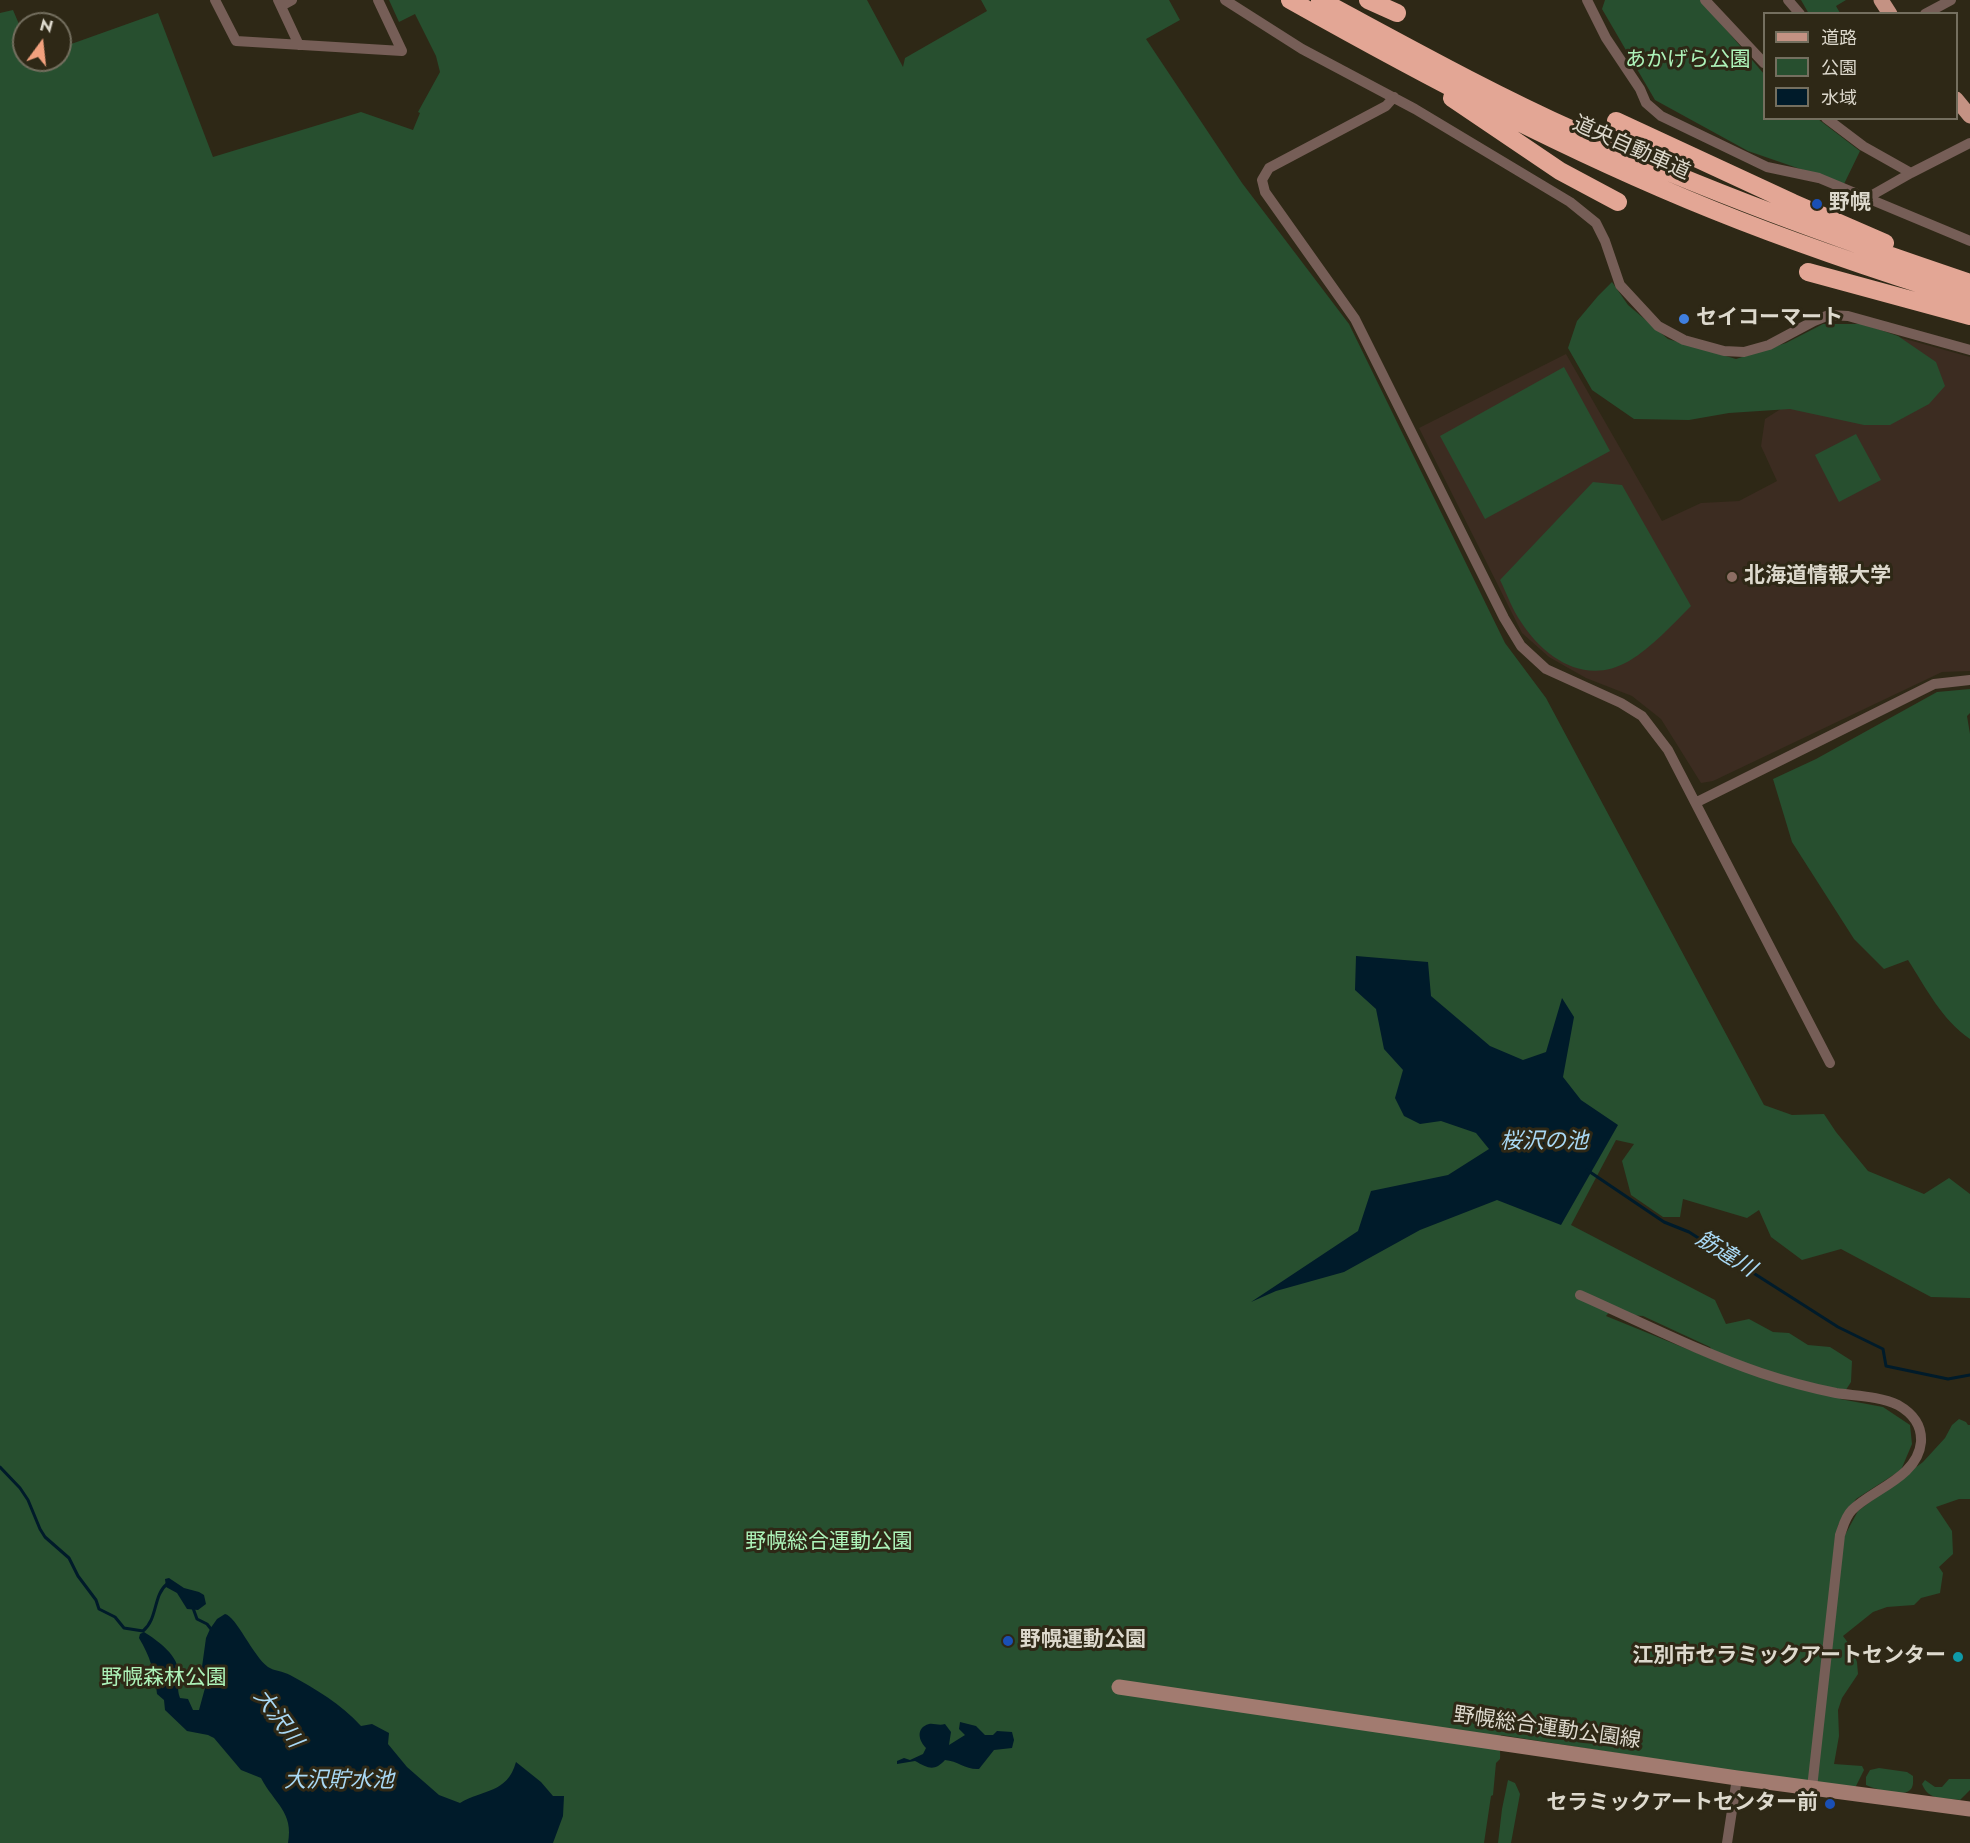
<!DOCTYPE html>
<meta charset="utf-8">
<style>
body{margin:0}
#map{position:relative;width:1970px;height:1843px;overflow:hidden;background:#2e2816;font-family:Jost,"Noto Sans JP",sans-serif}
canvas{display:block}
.legend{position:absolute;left:1763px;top:12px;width:195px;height:108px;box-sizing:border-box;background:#2e2816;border:2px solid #746f5f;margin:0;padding:8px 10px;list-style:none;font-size:18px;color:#ddd9cd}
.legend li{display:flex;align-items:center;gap:12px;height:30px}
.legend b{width:30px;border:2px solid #746f5f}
.north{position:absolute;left:12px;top:12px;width:60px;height:60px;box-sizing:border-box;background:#2e2816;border:2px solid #746f5f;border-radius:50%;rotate:15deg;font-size:16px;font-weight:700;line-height:24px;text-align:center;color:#ddd9cd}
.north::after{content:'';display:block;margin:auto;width:21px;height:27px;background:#f2a17e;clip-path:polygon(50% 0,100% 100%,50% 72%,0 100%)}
</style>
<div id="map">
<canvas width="1970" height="1843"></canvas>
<ul class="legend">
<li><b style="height:8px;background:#c49283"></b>道路</li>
<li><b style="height:16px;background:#274f2f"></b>公園</li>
<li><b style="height:16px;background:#001b2a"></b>水域</li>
</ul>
<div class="north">N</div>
</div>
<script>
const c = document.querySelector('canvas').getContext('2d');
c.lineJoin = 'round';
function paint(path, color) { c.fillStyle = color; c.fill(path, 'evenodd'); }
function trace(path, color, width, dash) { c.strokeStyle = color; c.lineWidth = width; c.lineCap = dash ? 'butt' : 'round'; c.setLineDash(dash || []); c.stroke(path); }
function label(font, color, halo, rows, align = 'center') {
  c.font = font + ' Jost,"Noto Sans JP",sans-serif'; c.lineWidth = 6; c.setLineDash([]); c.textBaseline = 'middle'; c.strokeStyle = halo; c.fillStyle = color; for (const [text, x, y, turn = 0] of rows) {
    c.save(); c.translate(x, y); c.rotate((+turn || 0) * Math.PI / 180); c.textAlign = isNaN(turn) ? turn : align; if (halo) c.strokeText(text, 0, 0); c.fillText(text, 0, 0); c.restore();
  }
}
const education = new Path2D(`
 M1862,327L1970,357V671L1942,672L1713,781L1701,783L1661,719L1632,696L1586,678L1549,657L1522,633L1419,428L1566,354L1662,521L1701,503L1739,501L1777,481L1761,446L1765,419L1798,398Z`);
const green = new Path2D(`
 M389,0H867L903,67L905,58L987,11L981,0H1169L1180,20L1146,39L1242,183L1349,324L1505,643L1546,698L1764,1105L1792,1115L1824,1114L1836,1132L1868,1171L1924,1194L1949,1178L1970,1194V1298L1931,1297L1841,1249L1802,1260L1771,1237L1759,1210L1747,1218L1683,1199L1680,1217H1663L1631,1195L1622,1161L1634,1144L1616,1140L1571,1225L1715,1300L1726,1324L1749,1319L1773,1332L1789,1333L1808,1345L1830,1347L1852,1361L1851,1382L1840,1399L1883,1407L1910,1425L1912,1444L1901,1470L1856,1499L1838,1525L1832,1571L1845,1535L1858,1511L1923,1462L1945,1438L1952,1425L1959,1419L1966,1422L1968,1425H1970V1499H1959L1936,1507L1952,1531L1953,1554L1939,1567L1943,1573L1940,1593L1921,1598L1914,1605L1887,1607L1873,1612L1843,1636L1852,1648L1857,1662L1858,1674L1842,1698L1838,1710L1839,1736L1834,1764L1862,1766L1864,1770L1855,1788L1757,1775L1501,1735C1498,1744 1501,1751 1500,1759L1496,1763L1493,1795L1491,1796L1484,1843H0V13L13,10L24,36V60H60V48L158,13L213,157L361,112L413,130L420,113L418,112L440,72L436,56L415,14L399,22ZM1612,1309L1630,1315L1643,1316L1710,1347L1719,1362L1606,1316Z
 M1605,0H1701L1764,74V118L1818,119L1860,151L1844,184L1748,151L1655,100L1602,9Z
 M1801,0H1846L1836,6L1840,13L1809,14Z
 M1612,282L1628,305L1668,339L1736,359L1786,343L1823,324H1863L1898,336L1936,362L1945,386L1929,404L1890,425H1864L1790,409L1729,413L1689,420L1634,419L1592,390L1568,348L1577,321L1598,296Z
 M1564,367L1610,451L1485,519L1440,436Z
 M1856,434L1881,480L1839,502L1815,455Z
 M1593,482L1622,485L1691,606C1672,625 1652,647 1629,661C1586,686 1545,659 1521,622C1512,609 1507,594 1500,580Z
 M1970,689V713L1967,716L1970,734V1039C1942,1020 1926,988 1908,960L1884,969L1854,939L1792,842L1773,779L1816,759L1937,692Z
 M1879,1768L1907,1772L1913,1776C1913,1780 1914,1787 1910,1790C1902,1798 1875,1789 1866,1785V1777L1870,1770Z
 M1949,1779H1970V1790L1960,1800C1945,1797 1929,1802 1922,1784L1925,1780L1935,1787H1942Z
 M1508,1780L1515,1783L1520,1794L1511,1843H1498L1502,1809Z`);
const water = new Path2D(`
 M1356,956L1428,962L1431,996L1490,1046L1523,1060L1546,1052L1562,998L1574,1017L1563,1077L1581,1100L1618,1125L1561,1225L1497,1200L1420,1230L1344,1272L1276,1291L1251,1302L1358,1231L1371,1191L1448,1175L1489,1149L1476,1133L1441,1121L1420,1124L1404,1116L1395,1098L1403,1070L1384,1049L1376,1009L1355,990Z
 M169,1578L184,1588L199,1592L204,1595L206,1604L198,1610L187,1609L177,1593L166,1587L165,1579Z
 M225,1614C236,1616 253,1656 268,1667C274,1671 283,1671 290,1675C317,1690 340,1703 361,1726L372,1724L389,1733L388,1744L407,1767L439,1795L460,1803C483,1789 507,1794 516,1762L541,1782L553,1796H564L563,1816L553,1843H288C294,1812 274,1803 261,1778L241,1770L214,1738L208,1735L187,1731L165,1710L164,1700L157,1694C155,1673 150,1656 139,1638L140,1634L144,1632C158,1641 179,1655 179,1675C180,1684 176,1687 180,1698L188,1699L193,1710H199L205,1688L201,1674L206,1638L210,1629L217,1619Z
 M960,1722L976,1726L985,1735H993L997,1731L1012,1732L1014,1740L1012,1748L994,1750L979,1769C966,1770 958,1761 945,1760C934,1772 928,1768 915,1761L897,1764V1761L904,1758L910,1760L923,1754L926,1748C919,1741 915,1728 929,1724C934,1723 939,1726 945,1724L951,1732L949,1745L965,1735L959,1729Z`);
const stream = new Path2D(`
 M1587,1170L1664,1222L1689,1232L1838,1327L1883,1349L1886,1366L1948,1379L1970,1375
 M0,1467L20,1488L28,1500L40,1529L45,1537L69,1558L78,1576L96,1600L99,1609L115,1617L124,1628L143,1631C158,1619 153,1595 167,1584
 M193,1608L197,1619L207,1624L211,1629`);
const minor = new Path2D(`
 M215,0L236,41L402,51L378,0
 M278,0L299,45
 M1225,0L1302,49L1415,109L1570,202L1596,223L1605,241L1620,285L1658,326L1684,340L1724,351L1744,352L1769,345L1814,321L1829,315L1848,316L1970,350
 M1587,0L1606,38L1640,89L1646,103L1661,116L1767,167L1819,178L1970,241
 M1705,0L1764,63
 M1788,0L1800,14
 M281,6L292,0
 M1925,14L1951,0
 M1394,97L1386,106L1269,168L1262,180L1265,192L1355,319L1504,618L1521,646L1546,669L1621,703L1642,716L1668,750L1830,1063
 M1826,118L1863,146L1911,173
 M1867,198L1911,173L1970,143
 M1697,802L1934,684L1970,680
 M1580,1295C1639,1321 1699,1352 1761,1373C1785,1381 1811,1388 1836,1393C1856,1396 1879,1396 1898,1405C1912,1413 1922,1425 1921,1442C1918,1477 1873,1489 1852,1510C1845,1517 1843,1527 1840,1535L1812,1788
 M1727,1843L1737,1778`);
const secondary = new Path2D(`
 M1119,1687L1737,1778L1970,1809`);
const primary = new Path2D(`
 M1881,0L1890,14
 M1956,99L1970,116`);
const motorway = new Path2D(`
 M1290,0C1427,77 1567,151 1713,210C1797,244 1884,273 1970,300
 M1320,0C1404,45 1488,92 1575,131C1703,190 1836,238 1970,283
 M1368,0L1397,13
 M1452,98L1560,171L1618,202
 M1616,121L1793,203L1885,243
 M1808,272L1970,316`);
const markers = [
 [1817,204,6,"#1a4fb4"],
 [1684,319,6,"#3f7fe0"],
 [1732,577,6,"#8d6e63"],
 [1008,1641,6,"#1a4fb4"],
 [1958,1657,6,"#0f9aa8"],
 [1830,1804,6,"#1a4fb4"]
];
const parkNames = [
 ["あかげら公園",1688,61],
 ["野幌総合運動公園",829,1543],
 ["野幌森林公園",164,1679]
];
const streetNames = [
 ["道央自動車道",1631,149,24],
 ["野幌総合運動公園線",1547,1729,8]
];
const poiNames = [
 ["野幌",1829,204],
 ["セイコーマート",1696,319],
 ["北海道情報大学",1744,577],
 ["野幌運動公園",1020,1641],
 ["江別市セラミックアートセンター",1946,1657,"right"],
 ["セラミックアートセンター前",1818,1804,"right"]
];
const waterNames = [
 ["桜沢の池",1544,1143],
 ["筋違川",1725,1255,32],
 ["大沢川",277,1719,54],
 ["大沢貯水池",339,1782]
];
paint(education, '#3c2c21');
paint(green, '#274f2f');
paint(water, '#001b2a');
trace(stream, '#001b2a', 3);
trace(minor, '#765e57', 10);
trace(secondary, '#a27b70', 15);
trace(primary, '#c49283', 15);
trace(motorway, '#e3a695', 18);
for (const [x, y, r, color] of markers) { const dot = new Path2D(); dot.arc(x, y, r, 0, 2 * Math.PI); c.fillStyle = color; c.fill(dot); trace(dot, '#2e2816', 2); }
label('21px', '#adf3b9', '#2e2816', parkNames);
label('21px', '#ddd9cd', '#2e2816', streetNames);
label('bold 21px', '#ddd9cd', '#2e2816', poiNames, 'left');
label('italic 22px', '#a9d9f5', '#2e2816', waterNames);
</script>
